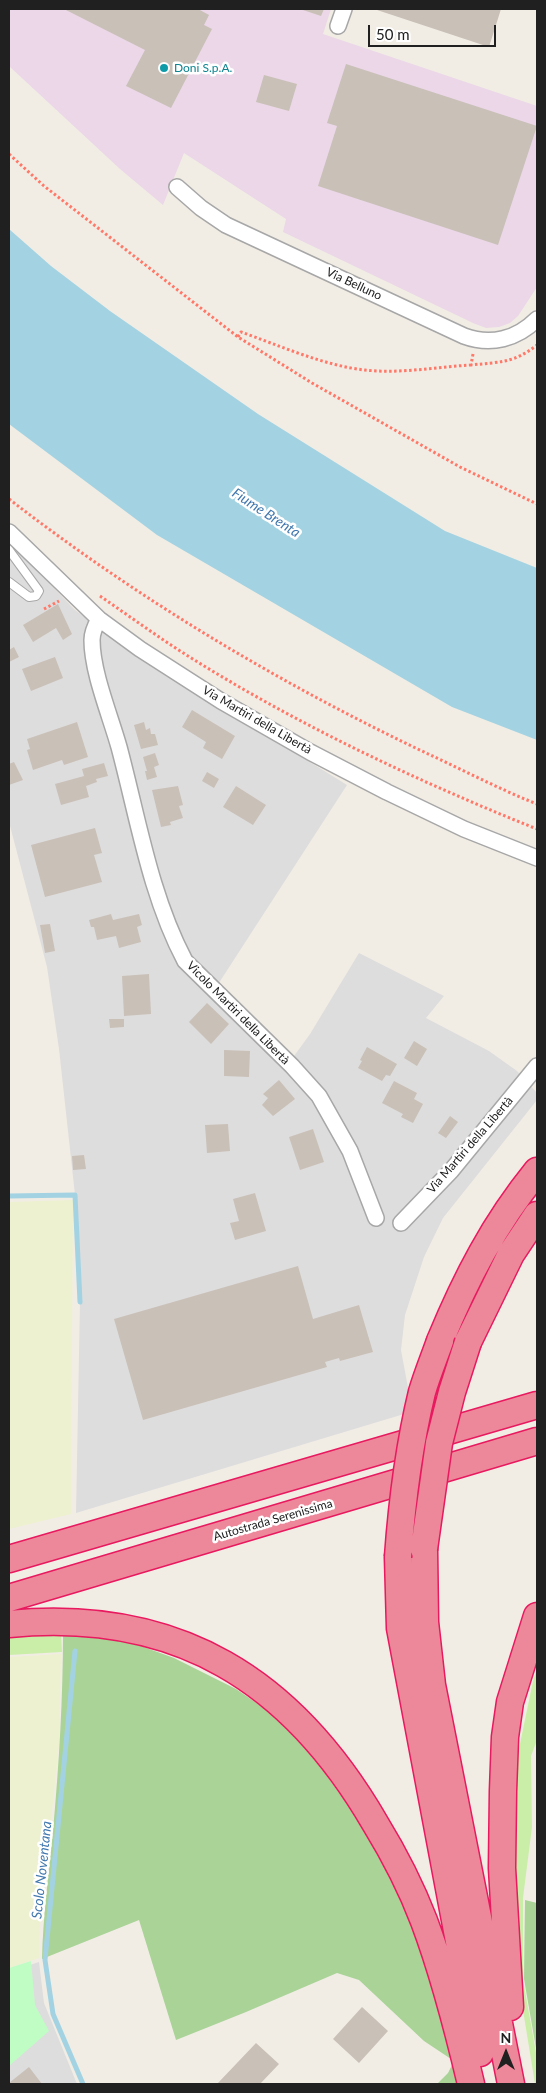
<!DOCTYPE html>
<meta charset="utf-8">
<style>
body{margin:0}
#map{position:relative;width:546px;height:2093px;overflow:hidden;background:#f1ede5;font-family:Lato,sans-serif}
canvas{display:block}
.frame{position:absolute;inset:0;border:10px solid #202020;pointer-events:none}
.north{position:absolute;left:481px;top:2028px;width:50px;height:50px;-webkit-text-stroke:4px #fff;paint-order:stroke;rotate:0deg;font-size:14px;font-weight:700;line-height:20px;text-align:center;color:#202020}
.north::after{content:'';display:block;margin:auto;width:18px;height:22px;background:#202020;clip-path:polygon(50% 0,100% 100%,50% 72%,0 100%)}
.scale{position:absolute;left:368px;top:25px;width:128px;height:22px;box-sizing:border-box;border:2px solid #202020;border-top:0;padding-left:6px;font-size:15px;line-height:18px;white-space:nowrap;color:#202020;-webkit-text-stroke:4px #fff;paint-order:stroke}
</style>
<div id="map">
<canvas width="546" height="2093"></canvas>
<div class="frame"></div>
<div class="north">N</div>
<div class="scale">50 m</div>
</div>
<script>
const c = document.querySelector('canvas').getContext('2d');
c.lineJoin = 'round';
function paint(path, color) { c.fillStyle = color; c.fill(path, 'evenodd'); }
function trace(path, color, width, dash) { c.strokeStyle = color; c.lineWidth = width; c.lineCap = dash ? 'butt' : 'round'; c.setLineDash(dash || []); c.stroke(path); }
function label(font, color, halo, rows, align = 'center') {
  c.font = font + ' Lato,sans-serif'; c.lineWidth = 5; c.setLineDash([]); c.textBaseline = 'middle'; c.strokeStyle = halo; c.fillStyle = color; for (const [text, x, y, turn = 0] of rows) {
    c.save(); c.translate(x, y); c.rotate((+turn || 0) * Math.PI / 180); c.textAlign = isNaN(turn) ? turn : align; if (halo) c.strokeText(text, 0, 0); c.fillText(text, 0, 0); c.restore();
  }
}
const residential = new Path2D(`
 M9,542L75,610L132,652L347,785L215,989L289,1063L310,1034L359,953L444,996L426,1018L489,1051L517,1071L537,1093V1100L443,1218L424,1257L405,1315L401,1350L409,1393L404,1414L76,1513L80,1302L75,1195L59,1049L47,967L9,822Z
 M39,1962L44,2003L77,2084H9V1972Z`);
const industrial = new Path2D(`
 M9,9H331L323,34L537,106V287L518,316L510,323L499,327L486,328L473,323L283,232L286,219L184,153L163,205L120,169L9,66Z`);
const farmland = new Path2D(`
 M73,1200L71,1514L9,1529V1202Z
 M61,1654L59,1745L40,1926L39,1958L9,1968V1657Z`);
const grass = new Path2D(`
 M49,1633H61L62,1652L9,1655V1638Z
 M537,1668V1740L531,1756L532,1827L523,1898V1980L537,2058V2084H535L521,1998L512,1892L516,1763L533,1681Z`);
const forest = new Path2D(`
 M63,1633L127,1641L174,1658L236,1689L271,1713L301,1744L323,1770L366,1831L388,1868L443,2003L465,2084H437L448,2073L454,2061L424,2041L359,1980L337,1973L246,2012L176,2040L139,1920L42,1959C43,1916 49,1873 53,1831C59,1765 63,1699 63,1633Z
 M525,1900L537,1903V2054L524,1979Z`);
const park = new Path2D(`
 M31,1961L35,2005L49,2031L9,2066V1968Z`);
const water = new Path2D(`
 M9,229L51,266L110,311L258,414L445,531L537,568V740L452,707L157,535L9,424Z`);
const stream = new Path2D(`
 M9,1196L75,1195L80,1302
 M75,1651L45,1960L53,2014L83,2084`);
const building = new Path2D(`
 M64,9H198L209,15L204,25L212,29L171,108L126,86L145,50Z
 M300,9H324L321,16Z
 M374,9H501L489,47Z
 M346,64L537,126L498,245L318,186L337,126L327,123Z
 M264,75L297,84L289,111L256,102Z
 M58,604L72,634L63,640L56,628L33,642L23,625Z
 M14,647L19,657L9,662V650Z
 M55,657L63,678L31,691L22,669Z
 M192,710L235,736L222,759L203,748L206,742L182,727Z
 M77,722L88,757L64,765L62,760L33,770L27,750L30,749L27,739Z
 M144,722L146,730L150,728L151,734H155L158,745L141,749L134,725Z
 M155,753L159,765L154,767L157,777L147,780L145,771H147L143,757Z
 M14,762L23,780L9,785V764Z
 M104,763L108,776L96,779L97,782L86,786L89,797L61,805L55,784L84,776L82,769Z
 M207,772L219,779L214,788L202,781Z
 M178,786L183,805L179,806L183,818L170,822L171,825L161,827L152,790Z
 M236,786L266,805L253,825L223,807Z
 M95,828L102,853L94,855L102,882L45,897L31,845Z
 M111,914L113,920L139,914L142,925L137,927L141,942L119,948L116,936L97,940L94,927H91L89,920Z
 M50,924L55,951L45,953L40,925Z
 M149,974L151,1014L124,1016L122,976Z
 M207,1003L229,1024L211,1044L189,1022Z
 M109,1019H124V1027L110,1028Z
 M414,1041L427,1049L417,1066L404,1058Z
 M367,1047L397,1064L390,1076L386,1075L382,1081L358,1068L362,1061L360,1060Z
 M224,1050L250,1051L249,1077L224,1076Z
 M279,1080L295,1099L273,1116L262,1105L268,1098L263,1094Z
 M394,1081L417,1093L414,1099L423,1104L413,1123L401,1117L403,1114L382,1103Z
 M450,1116L458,1122L446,1138L438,1133Z
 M228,1124L230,1151L207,1153L205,1125Z
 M313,1129L324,1162L300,1170L289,1137Z
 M84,1155L86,1169L73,1170L72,1156Z
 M255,1193L266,1231L235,1240L230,1223L239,1221L233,1199Z
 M298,1266L313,1319L359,1305L373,1352L340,1361L339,1358L325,1362L327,1367L143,1420L114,1319Z
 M362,2007L388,2031L359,2063L333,2039Z
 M256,2043L279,2064L260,2084H217Z
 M29,2067L42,2084H9V2083Z`);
const path = new Path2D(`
 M9,154L44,186L238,337L312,383L460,467L537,504
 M238,337L241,332C278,345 325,366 365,370C400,374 436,367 471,365
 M473,354L471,365C500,362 514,363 537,345
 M9,499C137,598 277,682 424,752C461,769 499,789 537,804
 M100,596C129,616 158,637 188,656C298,725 417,781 537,829
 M44,609L59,601`);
const lane = new Path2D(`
 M9,550L39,591L36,596L29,597L9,582`);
const street = new Path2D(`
 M338,26L344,9
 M177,187L201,208L226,225L464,336C491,346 517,339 537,319
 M9,532L99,619L140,649L221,701L310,752L387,792L464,829L537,858
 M99,619C95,626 92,632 92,640C92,672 110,715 119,747C138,818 150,895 185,961L292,1066L319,1096L350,1151L376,1218
 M401,1223L451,1171L537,1066`);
const highway = new Path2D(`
 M440,1341C466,1278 494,1224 537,1171
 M468,1342L511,1254L537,1215
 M424,1549L425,1622L432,1685L511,2084
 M398,1557L400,1628L480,2053
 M9,1559L537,1405
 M9,1598L537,1441
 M9,1624C177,1608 292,1680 375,1823C394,1854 411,1887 424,1921C444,1974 458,2029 471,2084
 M510,2007L502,1868L503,1791L505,1737L510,1702L537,1616`);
const highwayBridge = new Path2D(`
 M424,1549L439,1443L452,1392L468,1342
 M398,1557C402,1501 409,1446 422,1392C427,1375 434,1358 440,1341`);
const markers = [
 [164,68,5,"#0f9aa8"]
];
const cultureNames = [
 ["Doni S.p.A.",174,68]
];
const streetNames = [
 ["Via Belluno",354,284,25],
 ["Via Martiri della Libertà",257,720,30],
 ["Vicolo Martiri della Libertà",238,1013,45],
 ["Via Martiri della Libertà",470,1145,-49],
 ["Autostrada Serenissima",273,1520,-16]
];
const waterNames = [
 ["Fiume Brenta",266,513,33],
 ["Scolo Noventana",42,1870,-84]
];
paint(residential, '#dedddd');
paint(industrial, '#ebd7e7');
paint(farmland, '#eef1cf');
paint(grass, '#caeea8');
paint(forest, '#a9d397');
paint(park, '#c0fdc5');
paint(water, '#a3d3e2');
trace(stream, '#a3d3e2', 5);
paint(building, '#c9c0b8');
trace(lane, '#a7a7a7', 10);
trace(street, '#a7a7a7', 18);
trace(highway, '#e8195f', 29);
trace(path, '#ff7868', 3, [2.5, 2.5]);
trace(lane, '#fff', 8);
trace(street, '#fff', 15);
trace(highway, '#ed889a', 26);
trace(highwayBridge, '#e8195f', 29, []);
trace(highwayBridge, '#ed889a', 26);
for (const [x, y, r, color] of markers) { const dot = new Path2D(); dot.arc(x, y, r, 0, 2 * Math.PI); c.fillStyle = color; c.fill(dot); trace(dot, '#fff', 2); }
label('12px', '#0d838f', '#fff', cultureNames, 'left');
label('12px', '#202020', '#fff', streetNames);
label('italic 14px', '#4178af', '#fff', waterNames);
</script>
